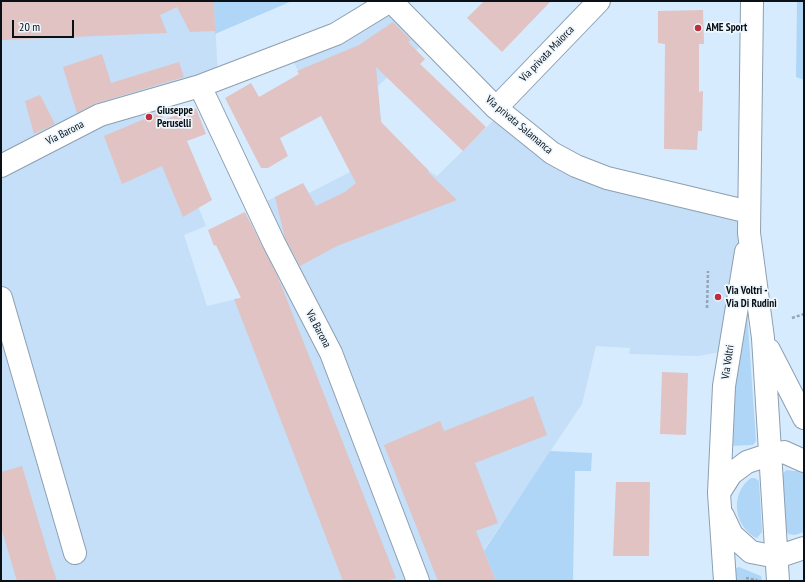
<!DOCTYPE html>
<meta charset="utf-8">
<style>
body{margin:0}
#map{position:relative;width:805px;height:582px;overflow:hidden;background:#d7ebfe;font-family:"PT Sans Narrow",sans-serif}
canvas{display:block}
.frame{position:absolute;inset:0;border:2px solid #091016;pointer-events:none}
.scale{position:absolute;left:12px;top:20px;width:62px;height:18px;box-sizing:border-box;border:2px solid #091016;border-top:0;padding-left:5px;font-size:12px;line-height:14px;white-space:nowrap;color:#091016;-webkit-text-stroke:3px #eef7fe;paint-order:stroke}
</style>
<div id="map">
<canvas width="805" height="582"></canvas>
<div class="frame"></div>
<div class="scale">20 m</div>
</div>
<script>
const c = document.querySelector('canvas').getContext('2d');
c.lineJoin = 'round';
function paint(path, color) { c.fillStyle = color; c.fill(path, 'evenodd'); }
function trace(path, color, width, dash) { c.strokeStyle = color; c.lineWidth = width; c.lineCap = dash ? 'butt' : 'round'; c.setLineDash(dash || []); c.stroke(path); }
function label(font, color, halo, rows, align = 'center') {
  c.font = font + ' "PT Sans Narrow",sans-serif'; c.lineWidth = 3.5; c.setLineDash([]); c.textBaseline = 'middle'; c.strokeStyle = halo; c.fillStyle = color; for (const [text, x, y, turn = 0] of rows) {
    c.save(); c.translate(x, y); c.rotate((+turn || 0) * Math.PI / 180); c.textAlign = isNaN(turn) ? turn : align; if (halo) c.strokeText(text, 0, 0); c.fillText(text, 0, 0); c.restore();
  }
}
const built = new Path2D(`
 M1,1H214L218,77L1,164Z
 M391,6L426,41L378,86L381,122L429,171L437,176L498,116L550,157L742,213L744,253L720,352L698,356L629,354L630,348L596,346L582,404L484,550L496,581H1V168L159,100L163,120L206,226L184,235L207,306L241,298L295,275L261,204L303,183L309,193L350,172L290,55Z`);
const green = new Path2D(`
 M214,1H292L215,34Z
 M797,1H804V80L796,77Z
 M747,311L756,441L753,445L730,446V395Z
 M550,451L592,453L591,471H575L573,581H496L484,551Z
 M786,470L804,472V532L795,535L788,534L785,526L782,475Z
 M751,478H755L759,481L762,532L757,538C753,537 750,534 747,531C732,515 734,490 751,478Z
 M739,567L761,576L762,581H734L736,568Z`);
const building = new Path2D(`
 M1,1H214L215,31L190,32L177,7L160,15L167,33L1,40Z
 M484,1H551L502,52L467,18Z
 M703,10L704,44H699V92L703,91L702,131H698L697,150L664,149L665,44L658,43V11Z
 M393,22L411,40L408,42L425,59L420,64L486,127L463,151L376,67L381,122L429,171L428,172L457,200L337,246L300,266L285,238L275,197L303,183L316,206L345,192L356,183L321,116L280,138L288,156L268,168H261L225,98L251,83L259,97L299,74L297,71L359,45Z
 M102,54L111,83L179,62L184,77L97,103L77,113L63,67Z
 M40,95L55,124L34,134L25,101Z
 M196,108L206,134L187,141L212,200L183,217L162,166L122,184L104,136L161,112L163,120Z
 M245,212L278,277L396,578L386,581H343L234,299L241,298L216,245L214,246L208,230Z
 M662,372L688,373L686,435L660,434Z
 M533,396L547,435L475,463L498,523L476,531L496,581H438L384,445L440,421L444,431Z
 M22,466L50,560L57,581H17L1,527V472Z
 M616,482H650L649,556H613Z`);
const path = new Path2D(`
 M707,308L708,271
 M792,318L804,314
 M746,578L757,580`);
const minor = new Path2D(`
 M391,1L496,108L552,153L576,166L607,178L749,212
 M752,1L749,233L763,338L778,581
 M200,86L274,243L331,353L418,581
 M496,108L599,1
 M1,166L100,115L200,86L336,34L390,1
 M1,298L75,553
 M769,350L804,418
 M719,493L731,474L747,462L771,454L784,452L804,461
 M723,516L732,535L751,552L777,557L804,548
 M725,581L719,493L724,386L746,252`);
const markers = [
 [698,28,4,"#be2d3b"],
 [149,117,4,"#be2d3b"],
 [718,297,4,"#be2d3b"]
];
const poiNames = [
 ["AME Sport",706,28],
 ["Giuseppe",157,111],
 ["Peruselli",157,124],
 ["Via Voltri -",726,291],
 ["Via Di Rudinì",726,304]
];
const streetNames = [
 ["Via privata Maiorca",547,54,-46],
 ["Via privata Salamanca",519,125,40],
 ["Via Barona",65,133,-27],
 ["Via Barona",318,329,62],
 ["Via Voltri",728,362,-82]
];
paint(built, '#c4dff7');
paint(green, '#b0d6f7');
paint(building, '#e0c3c2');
trace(minor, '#8c9fb1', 24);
trace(path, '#95a5b4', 2.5, [3, 2]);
trace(minor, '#fff', 22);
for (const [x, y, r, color] of markers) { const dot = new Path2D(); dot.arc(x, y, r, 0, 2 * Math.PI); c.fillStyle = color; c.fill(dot); trace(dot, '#eef7fe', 1.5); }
label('bold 11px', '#091016', '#eef7fe', poiNames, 'left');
label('11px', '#091016', '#eef7fe', streetNames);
</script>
